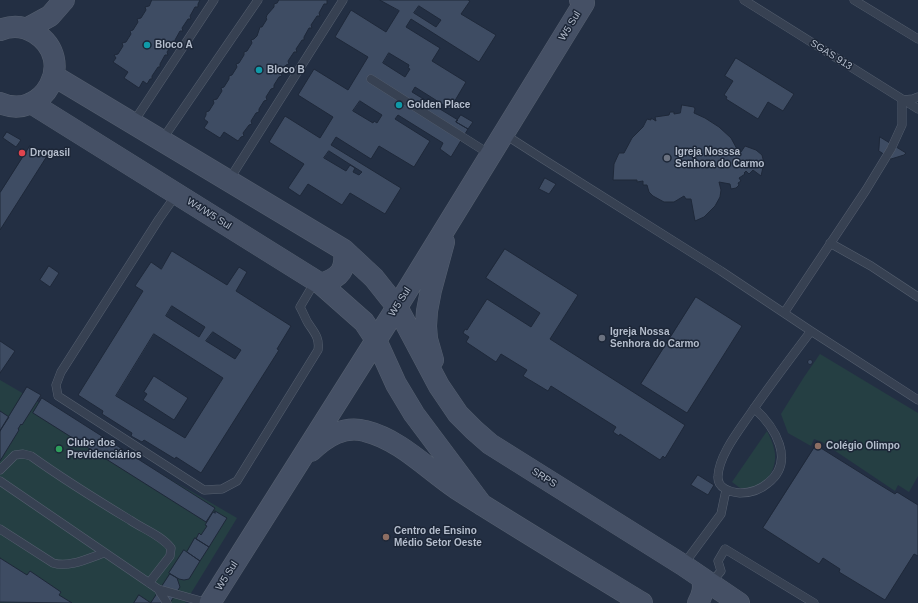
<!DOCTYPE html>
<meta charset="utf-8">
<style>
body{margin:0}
canvas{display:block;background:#232f43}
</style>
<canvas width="918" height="603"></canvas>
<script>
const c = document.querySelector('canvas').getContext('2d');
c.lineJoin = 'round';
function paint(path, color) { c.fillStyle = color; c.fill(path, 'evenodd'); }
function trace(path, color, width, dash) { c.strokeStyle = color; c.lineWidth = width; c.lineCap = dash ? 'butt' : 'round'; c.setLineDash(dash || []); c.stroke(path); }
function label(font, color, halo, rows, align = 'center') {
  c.font = font + ' Helvetica,sans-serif'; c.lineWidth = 3; c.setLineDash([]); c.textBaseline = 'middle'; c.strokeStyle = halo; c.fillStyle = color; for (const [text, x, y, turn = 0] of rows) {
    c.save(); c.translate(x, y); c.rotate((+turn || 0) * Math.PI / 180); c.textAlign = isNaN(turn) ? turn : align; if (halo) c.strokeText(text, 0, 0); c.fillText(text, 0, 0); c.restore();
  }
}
const green = new Path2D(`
 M820,354L918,413V476L909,492L898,485L895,491L822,442L814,439L811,446L788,433L781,414L804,377Z
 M0,380L237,518L185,603H0Z
 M767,431C770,437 773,443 774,449C778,462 771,480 758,486C752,488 746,488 740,488L732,482Z`);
const building = new Path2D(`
 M152,0H200L198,4V7H195L190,16L191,19H188L182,28L183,31H180L175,40V43H173L167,52L168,55H165L160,64V67H158L152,76V79H150L147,84L143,81L139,88L124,78L128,72L113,62L116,58L114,55L118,54L123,46L122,43L126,42L131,34L130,31L133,30L138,22L137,19L141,18L146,10L145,7L149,6Z
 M279,0H327V4H324L319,13L320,16H317L311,25L312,28H309L304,37V40H302L296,49L297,52H294L288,61L289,64L286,65L281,73L282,76L279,77L274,85V88L271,89L266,97L267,100L264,101L259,109V112L256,113L251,121L252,124L249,125L243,133L244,136L241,137L238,141L224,132L220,138L204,128L208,122L204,119L206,115V112L209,111L214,103L213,100L217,99L222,91L221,88L224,87L229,79V76L232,75L237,67L236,64L239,63L244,55V52L247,51L252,43L251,40L254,39L257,36L260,27H262L267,19L266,18L267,15L274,7V4L277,3Z
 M380,0H468L470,1L461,14L496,35L479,62L411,19L406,27L440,48L432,61L466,82L450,109L415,87L412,92L458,120L456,122L468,129L451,157L440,149L443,143L398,115L395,119L430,141L414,167L379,146L371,159L336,137L331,145L401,188L385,214L350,193L342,205L308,184L300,196L288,188L304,164L269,142L285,116L320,138L333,117L298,95L314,69L348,90L368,57L335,37L351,10L386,32L399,11ZM419,6L441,20L436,27L414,13ZM389,53L409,65L408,68L410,69L405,77L383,63ZM360,101L382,115L377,123L374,121L373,123L353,111ZM329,151L362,172L359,175L353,172L355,168L350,165L346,171L324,158Z
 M736,58L794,94L783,111L768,102L758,119L726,99L727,97L724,95L733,81L725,76Z
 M682,105L694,107L695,109L694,113L705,118L719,127L731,138L737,149L741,152L745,146L756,150L762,155L764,163L761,176L753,170L749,174L746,171L744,173L745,174L739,178L741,181L738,183L739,185L736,188L731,189L730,184L719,182L721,190L720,197L715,206L704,217L695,221L691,199H686L684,196L674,202H664L653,196L649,192L647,185H643V181L637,182V180H613L614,164L619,153H624L632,138L643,127L647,119L651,120V118L656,121L655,117L669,115L670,112H674V114L680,113Z
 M461,115L473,122L468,129L456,122Z
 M7,132L21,140L16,147L3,138Z
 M880,137L906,153L904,155L891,159L879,151Z
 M30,146L47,156L0,230V193Z
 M545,178L556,184L549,194L539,189Z
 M505,249L578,295L550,339L685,425L665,458L663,456L660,460L620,434L619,436L613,432L616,427L551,386L548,391L523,376L527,370L501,354L496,362L466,342L469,337L463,333L465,329L467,330L487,299L531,327L540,313L486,278Z
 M172,251L227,285L239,267L247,272L236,291L291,326L277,349L279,350L201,473L176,457L175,459L144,440L142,442L131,436L132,433L102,414L103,411L78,395L143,291L135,286L151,262L161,269ZM172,306L205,327L199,337L166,316ZM213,332L241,350L235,359L206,341ZM154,334L223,378L185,438L116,396Z
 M49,266L59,273L50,287L40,280Z
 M696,297L742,326L687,413L641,384Z
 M0,341L15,351L0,373Z
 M807.5 362a2.5 2.5 0 1 1 5 0a2.5 2.5 0 1 1-5 0Z
 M154,376L188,398L174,420L143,400L147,394L144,392Z
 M27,387L41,395L22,425L21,424L18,429L19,430L0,461V431Z
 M42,398L215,508L206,522L33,413Z
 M0,411L9,417L0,431Z
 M816,445L872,480L895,494L897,492L918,505V556L914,554L885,600L839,572L840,569L823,558L819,564L763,528Z
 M698,475L714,485L708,495L691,485Z
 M215,511L227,518L209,547L196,539L199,533L201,535L207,526L205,525L213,512L215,513Z
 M195,538L209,547L200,561L187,552Z
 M184,550L200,561L189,579L184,580L179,579L169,573Z
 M0,558L27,575L30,571L61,592L59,595L72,603L0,602Z
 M170,574L177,578L180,587L170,603H151Z
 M139,595L151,603H134Z`);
const lane = new Path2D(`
 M744,0L918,109
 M854,0L918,39
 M371,79L491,155
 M133,123L214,0
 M504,134L543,159L721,271L811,331L918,400
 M162,140L258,0
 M229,180L343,0
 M176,195L159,219L61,372L56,385L58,396L204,490L222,489L237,481L318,350C320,338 314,332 308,323C305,318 303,312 300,307L316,280
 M830,243L871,266L918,297
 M784,313L866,190L891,149L902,125V100L913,99L918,97
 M754,408C775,427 796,461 768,483C760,490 750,493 740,493C730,492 717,488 718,476C719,456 737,433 748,417C768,388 789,360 811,331
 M0,470L15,455L23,454L31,456C63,479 97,500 130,520C143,529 161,535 171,548L170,556L149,583
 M0,481L158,589L208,603
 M0,529L53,563C69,568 89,558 104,553
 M684,564L721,514L726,490
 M711,583L721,571L718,561L725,549L814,603
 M158,589L167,603`);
const secondary = new Path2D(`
 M28,28L50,16L64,0
 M0,30C12,25 24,26 35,33C78,60 43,122 0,103
 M54,76L344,250L374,278L397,307L439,386L458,414L474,430L490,444L683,565L739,603
 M31,103L321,284L364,322L376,340L396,384L414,414L482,505
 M321,284C341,277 346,270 344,250
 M433,360L427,339L426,326L427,311L431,290L444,242
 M311,451C326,437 344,425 365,431C401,440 427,469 457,489C518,528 580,565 642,603
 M210,603L397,307L584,3L580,0
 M698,603C703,594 704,588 702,578`);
const markers = [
 [147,45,4,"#0f9aa8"],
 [259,70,4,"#0f9aa8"],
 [399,105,4,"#0f9aa8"],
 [22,153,4,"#e0444e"],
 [667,158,4,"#6b7280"],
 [602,338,4,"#6b7280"],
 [818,446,4,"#8d6e63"],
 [59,449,4,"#2e9e5b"],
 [386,537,4,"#8d6e63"]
];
const streetNames = [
 ["W5 Sul",570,26,-59],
 ["SGAS 913",831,55,32],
 ["W4/W5 Sul",209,214,32],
 ["W5 Sul",400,302,-58],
 ["SRPS",544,478,32],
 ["W5 Sul",227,576,-58]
];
const poiNames = [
 ["Bloco A",155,45],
 ["Bloco B",267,70],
 ["Golden Place",407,105],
 ["Igreja Nosssa",675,152],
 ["Senhora do Carmo",675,164],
 ["Drogasil",30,153],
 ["Igreja Nossa",610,332],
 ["Senhora do Carmo",610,344],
 ["Clube dos",67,443],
 ["Previdenciários",67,455],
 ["Colégio Olimpo",826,446],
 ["Centro de Ensino",394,531],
 ["Médio Setor Oeste",394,543]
];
paint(green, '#253f43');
paint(building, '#3e4c63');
trace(building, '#1e2839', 1);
trace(lane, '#555f6f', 9);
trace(secondary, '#555f6f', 22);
trace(lane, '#374152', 8);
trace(secondary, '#455065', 21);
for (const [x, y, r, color] of markers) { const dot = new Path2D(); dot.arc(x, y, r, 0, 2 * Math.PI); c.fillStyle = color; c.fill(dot); trace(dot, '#1c2637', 1.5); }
label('10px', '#b4bdcc', '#1c2637', streetNames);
label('bold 10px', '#b4bdcc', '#1c2637', poiNames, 'left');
</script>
